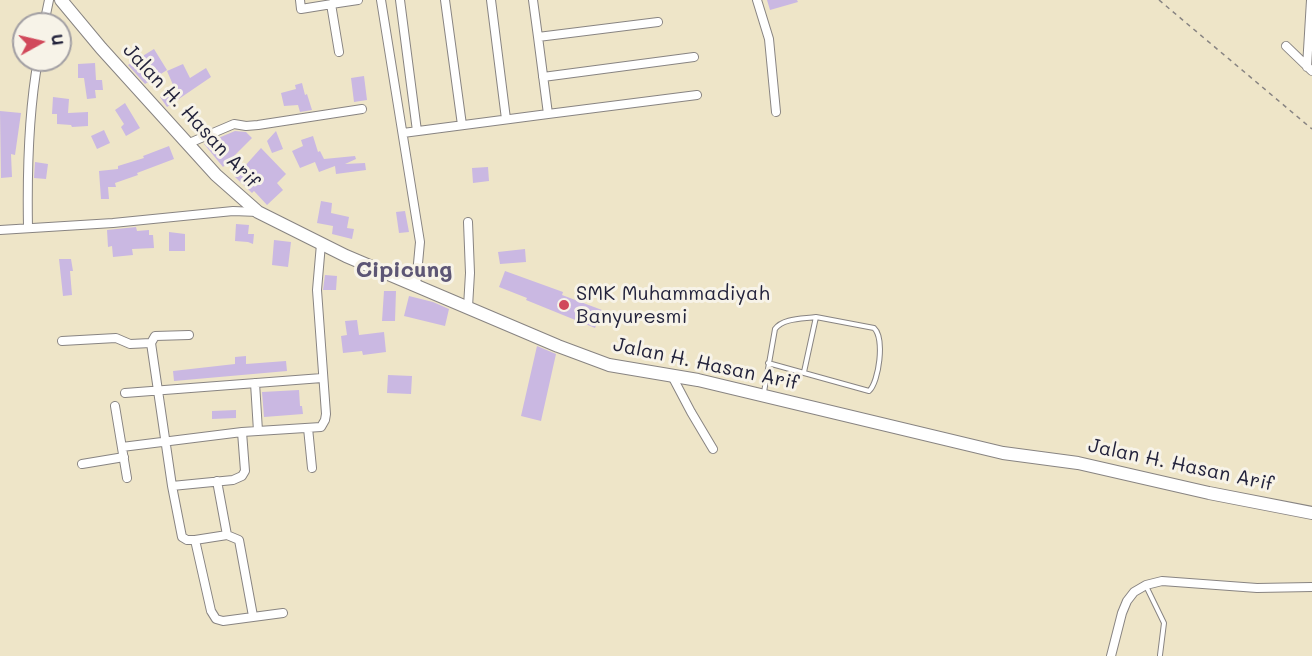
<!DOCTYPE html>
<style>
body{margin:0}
#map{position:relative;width:1312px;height:656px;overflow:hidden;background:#eee5c8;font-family:Mali,sans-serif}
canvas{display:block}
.north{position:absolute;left:12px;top:12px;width:60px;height:60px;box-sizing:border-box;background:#f7f3e8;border:2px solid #a29fa3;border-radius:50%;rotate:82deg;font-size:16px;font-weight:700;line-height:24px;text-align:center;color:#22223b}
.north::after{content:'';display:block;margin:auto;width:21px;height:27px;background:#d1495b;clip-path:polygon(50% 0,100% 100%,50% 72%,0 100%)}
</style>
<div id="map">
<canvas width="1312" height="656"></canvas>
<div class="north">U</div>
</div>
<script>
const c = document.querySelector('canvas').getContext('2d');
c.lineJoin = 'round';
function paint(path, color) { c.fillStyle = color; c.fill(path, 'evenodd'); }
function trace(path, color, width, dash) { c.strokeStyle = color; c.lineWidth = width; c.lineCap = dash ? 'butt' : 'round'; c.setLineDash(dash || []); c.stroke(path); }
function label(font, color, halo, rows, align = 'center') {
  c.font = font + ' Mali,sans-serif'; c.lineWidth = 6; c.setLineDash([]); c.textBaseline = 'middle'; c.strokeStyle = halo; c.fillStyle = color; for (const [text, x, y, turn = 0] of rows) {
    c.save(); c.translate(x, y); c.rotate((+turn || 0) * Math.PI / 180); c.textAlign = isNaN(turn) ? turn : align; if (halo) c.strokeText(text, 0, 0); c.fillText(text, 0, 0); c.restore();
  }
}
const building = new Path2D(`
 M767,0H797L798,2L770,10Z
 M154,49L167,70L145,84L128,65Z
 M95,63L96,80H102L103,90H95L96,98L87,99L84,78H78V64Z
 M183,64L190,78L206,68L211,77L167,107L160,97L174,87L167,71Z
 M364,76L367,100L354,102L351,78Z
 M302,83L305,95L307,94L312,110L300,112L298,105L284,106L281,93L296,89L295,85Z
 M53,97L69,99L68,113L88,112V126L72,127L71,125L57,124V114H52Z
 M125,103L140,128L126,136L121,127L124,124L115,110Z
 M0,111L21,113L15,155L11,154L12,177L1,178Z
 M104,130L110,143L97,149L91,136Z
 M235,131L246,132L252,138L223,167L204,144Z
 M276,131L283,149L272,153L267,141Z
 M313,136L318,152L320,151L324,159L355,156L356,159L345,164L365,163L366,170L336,174L335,166L319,172L315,162L300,168L292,151L303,146L301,140Z
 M169,146L174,159L137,173L138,175L115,183L116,187H108L109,199H101L99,171L118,169V166L144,158L143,156Z
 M261,148L286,174L277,183L283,190L267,205L254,191L252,193L235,177Z
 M35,162L48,164L46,179L34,178Z
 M488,167L489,181L473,183L472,168Z
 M321,201L332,203L331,213L349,217L347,228L354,229L352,239L332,234L333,226L317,223Z
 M405,211L409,232L399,233L396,212Z
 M236,224L249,225L248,234H254L253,244L248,242L235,241Z
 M136,227L137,231L149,230V235H153L154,248L132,249L133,255L113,257L112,246L108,247L107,230Z
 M169,232L185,234V251H169Z
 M274,240L291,242L288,267L272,265Z
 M525,249L526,262L500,264L498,252Z
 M59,259H71L73,271H70L72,295L63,296Z
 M505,271L563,292L562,295L602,310L595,328L526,300L527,298L499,287Z
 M325,275L337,276L336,290H323Z
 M384,291H396L395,321H382Z
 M409,296L433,302L449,309L445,326L404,316Z
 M357,320L359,335L384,332L386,352L363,355L362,351L343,353L341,336L347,335L345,321Z
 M537,346L556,354L541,421L521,416Z
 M246,356V364L286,361L287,371L174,381L173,371L235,364V357Z
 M388,375L412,376L411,394L387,393Z
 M299,390L300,406H302L303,414L264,417L262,392Z
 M236,410V418L212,419V411Z`);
const path = new Path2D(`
 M1159,0L1312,129`);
const service = new Path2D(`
 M768,363L869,391C879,382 885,338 874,328L816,317L804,372
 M764,392L775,329C783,318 803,319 816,317
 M1146,586L1164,623L1160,655`);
const minor = new Path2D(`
 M300,0L301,9L338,3
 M338,0V3L358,0
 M381,0L420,242L416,285
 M400,0L417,131
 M445,0L462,125
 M491,0L506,119
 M533,0L538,37
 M757,0L769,39L776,112
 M331,4L339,52
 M658,22L538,37L548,114L697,95
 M44,24L49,0
 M1286,46L1312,71
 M1307,67L1311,0
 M543,77L694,57
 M403,133L548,114
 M187,144L234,124L246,126L258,125L362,109
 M28,228C27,172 28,115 38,60
 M0,230L113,223L233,211L258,212
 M468,307L470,273L468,222
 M189,335L155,336L151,343L172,486L182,537L187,540H195L211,611L216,619L223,621L283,613
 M62,341L116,338L130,344L151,343
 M672,376L691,412L713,449
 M255,383L258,431
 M125,393L322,378
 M115,406L127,478
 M308,428L312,468
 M122,447L242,432L321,427L325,420L326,414L317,290L321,244
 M82,464L124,457
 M217,481L227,535L239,540L253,616
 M172,486L233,480L242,476L245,471L242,432
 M195,540L227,535
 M1111,656L1122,613L1127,601L1134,592L1146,585L1162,581L1257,588L1312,587`);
const secondary = new Path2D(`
 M61,0L101,48L216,175L258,212L346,256L558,346L609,365L698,380L1003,453L1078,463L1209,493L1312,513`);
const markers = [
 [564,305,6,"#d1495b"]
];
const streetNames = [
 ["Jalan H. Hasan Arif",191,116,47],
 ["Jalan H. Hasan Arif",706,364,12],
 ["Jalan H. Hasan Arif",1181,465,12]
];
const poiNames = [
 ["SMK Muhammadiyah",576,294],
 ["Banyuresmi",576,317]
];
const quarterNames = [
 ["Cipicung",404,270]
];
paint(building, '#cab8e2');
trace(service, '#888482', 6);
trace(minor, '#888482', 10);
trace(secondary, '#888482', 14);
trace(path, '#888482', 1.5, [4.5, 4.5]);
trace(service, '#fff', 4);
trace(minor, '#fff', 8);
trace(secondary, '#fff', 12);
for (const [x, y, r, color] of markers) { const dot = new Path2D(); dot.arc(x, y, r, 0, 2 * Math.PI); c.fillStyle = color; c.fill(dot); trace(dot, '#f7f3e8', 2); }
label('20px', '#22223b', '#f7f3e8', streetNames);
label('20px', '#22223b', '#f7f3e8', poiNames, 'left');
label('bold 22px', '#5d5675', '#f7f3e8', quarterNames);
</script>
